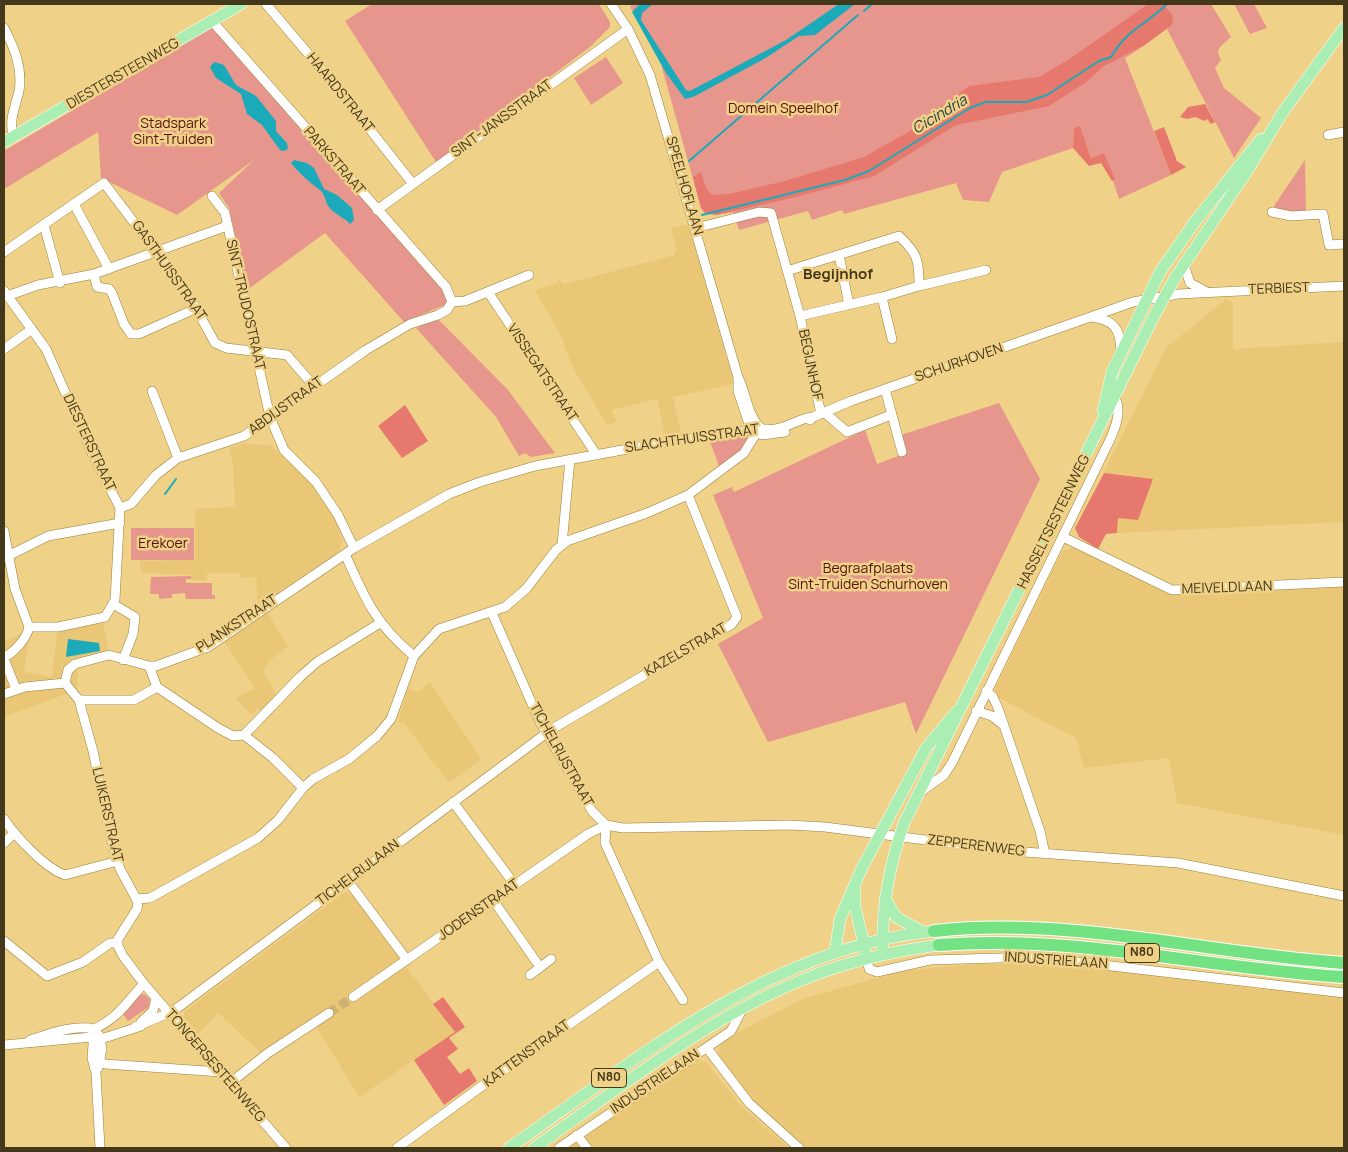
<!DOCTYPE html>
<style>
body{margin:0}
#map{position:relative;width:1348px;height:1152px;overflow:hidden;background:#f0d188;font-family:Manrope,sans-serif}
canvas{display:block}
.frame{position:absolute;inset:0;border:5px solid #44381a;pointer-events:none}
</style>
<div id="map">
<canvas width="1348" height="1152"></canvas>
<div class="frame"></div>
</div>
<script>
const c = document.querySelector('canvas').getContext('2d');
c.lineJoin = 'round';
function paint(path, color) { c.fillStyle = color; c.fill(path, 'evenodd'); }
function trace(path, color, width, dash) { c.strokeStyle = color; c.lineWidth = width; c.lineCap = dash ? 'butt' : 'round'; c.setLineDash(dash || []); c.stroke(path); }
function label(font, color, halo, rows, align = 'center') {
  c.font = font + ' Manrope,sans-serif'; c.lineWidth = 5; c.setLineDash([]); c.textBaseline = 'middle'; c.strokeStyle = halo; c.fillStyle = color; for (const [text, x, y, turn = 0] of rows) {
    c.save(); c.translate(x, y); c.rotate((+turn || 0) * Math.PI / 180); c.textAlign = isNaN(turn) ? turn : align; if (halo) c.strokeText(text, 0, 0); c.fillText(text, 0, 0); c.restore();
  }
}
const built = new Path2D(`
 M688,224L734,384L673,397L682,436L666,439L657,399L612,410L616,421L608,426L574,370L560,334L535,290L558,283V279L564,284L675,255L674,251L677,250L671,228Z
 M1226,299L1233,303V349L1344,342V522L1117,533L1118,518L1153,479L1104,473L1109,461L1166,348Z
 M242,444L270,445L311,482L337,523L342,541L339,552L258,606L256,577L240,578V573H207L206,581L191,580V575L141,573L140,561L195,560V509L235,507L233,463L229,448Z
 M1075,547L1166,592L1344,587V835L1177,803L1169,758L1084,768L1076,738L997,697L994,691L1062,551Z
 M267,612L288,646L269,661L263,671L277,695L261,713L258,708L251,714L235,698L255,688L224,641Z
 M102,616L110,658L78,665L77,690L4,717V642L30,629L24,672L52,677L58,624Z
 M430,682L481,759L449,783L404,723L398,722L408,688L419,692Z
 M345,892L352,894L455,1032L359,1097L316,1026L262,1054L218,1013L198,1034L184,1018V1012Z
 M970,964H1071L1260,989L1344,995V1148H807L745,1093L720,1060L718,1049L723,1043L738,1032L805,998L902,971Z
 M696,1060L707,1063L741,1106L789,1148H568Z`);
const green = new Path2D(`
 M372,4H599L610,22V27L590,47L436,162L345,21Z
 M633,4H1211L1231,37L1219,48L1218,53L1221,60L1215,68L1224,88L1261,118L1234,158L1167,29L1172,25L1168,10L1145,45L1125,58L1171,175L1119,199L1104,153L1091,158L1080,127L1074,128L1073,148L1002,172L989,202L963,200L956,183L844,214L842,210L812,220L808,211L739,230L733,212L716,215L705,213L701,208L661,64L630,6Z
 M1234,4H1254L1267,28L1250,34Z
 M213,27L443,290L447,299L445,305L404,322L325,233L247,290L229,208L219,193L254,160L177,215L101,178L98,132L4,189V151Z
 M606,57L623,83L591,105L574,78Z
 M1305,160L1306,213C1295,213 1282,215 1274,206Z
 M437,318L508,390L555,453L531,457L525,453L519,456L496,417L416,328Z
 M999,403L1040,479L916,734L905,702L768,742L718,644L763,618L713,495L732,487L734,492L865,430L877,464L901,455L895,437Z
 M744,435L748,438L742,450L719,466L709,439Z
 M131,528H194V560H131Z
 M191,576V579H186V583H212V595H215V599H186L185,593L172,594V598L159,599V594H150L151,577Z
 M144,994L150,999L149,1007L128,1021L123,1014L139,995Z`);
const forest = new Path2D(`
 M1148,4H1163L1173,16L1172,25L1145,45L1104,66L1085,83L1049,106L956,125L874,176L792,198L716,215L705,213L701,208L693,177L701,172L706,188L712,195L729,194L785,181L864,157L912,130L969,86L1039,77L1074,56Z
 M1205,104L1215,122L1211,124L1207,119L1205,121L1195,117L1187,119L1180,117L1188,107Z
 M1080,126L1091,158L1104,153L1115,179L1112,181L1101,163L1089,166L1073,148L1074,128Z
 M1164,127L1177,161L1186,167L1171,175L1154,131Z
 M405,405L428,441L402,458L378,426Z
 M1104,473L1153,479L1138,520L1118,518L1117,533L1106,534L1098,549L1079,537L1075,528Z
 M443,997L465,1027L449,1038L458,1049L447,1057L460,1074L469,1068L477,1081L444,1105L414,1060L455,1032L433,1004Z`);
const water = new Path2D(`
 M640,4H653L642,13L641,20L686,90L690,91L786,40L839,4H855L815,35L799,36L764,59L693,97L685,99L666,73L632,12Z
 M214,62L224,65L236,85L256,96L276,121V131L287,143L288,149L284,151L280,150L262,125L247,114L241,94L216,78L210,67Z
 M294,160L307,163L314,168L324,189L337,195L352,208L354,220L350,224C344,217 335,215 329,207C325,202 325,193 320,190C309,182 300,174 291,163Z
 M68,639L99,643L100,651L66,657Z`);
const stream = new Path2D(`
 M864,11L872,4
 M689,161L858,15
 M702,215L845,180L869,171L970,108L986,102H1026L1047,95L1099,61L1111,57C1128,28 1146,25 1167,4
 M165,494L176,479`);
const minorTunnel = new Path2D(`
 M329,1013L353,997`);
const minor = new Path2D(`
 M266,4L338,89L413,184
 M611,4L628,29L650,75L738,377C746,392 747,415 760,427
 M212,21L446,287L452,302
 M4,28C14,47 23,68 19,91C15,108 9,119 13,136
 M1328,135L1344,132
 M212,196L225,213L270,417L284,450L316,482L338,515L354,548
 M74,204L109,269
 M377,210L628,29
 M1272,212L1291,216L1323,214L1329,245L1344,244
 M44,225L60,283
 M696,228L759,212L771,213L800,316L821,414
 M4,252L104,183L187,292L215,343L226,348L287,355L313,385
 M839,255L849,305
 M1184,265L1190,283L1205,291
 M787,271L899,236C918,254 919,260 919,286L882,297L800,316
 M94,274L97,287L109,289L112,293L124,324L131,334H139L197,308
 M919,286L986,270
 M4,291L46,349L92,453L120,508L115,600L105,617L58,627H29
 M488,292L596,454
 M7,296L38,285L94,274L227,226
 M882,297L892,339
 M452,302L465,301L529,275
 M1091,317C1115,320 1120,329 1121,351
 M4,349L32,329
 M738,377V391L751,430L762,435L785,432
 M885,389L902,452
 M152,391L178,458
 M824,412L847,432L891,415
 M810,420L813,417L851,401L1133,302L1178,294L1344,286
 M120,508L131,504L156,475L178,458L244,436L366,350L410,324L438,315L447,310L452,302
 M4,531L15,589L29,627
 M1063,537L1172,590L1344,582
 M562,545L570,459
 M345,554C365,598 375,624 414,656
 M4,558L48,536L120,523
 M113,604L135,617L133,634L123,660
 M492,613L540,722L592,811L606,825L623,828L789,825L825,827L1010,851L1178,863L1344,896
 M4,657C14,653 27,638 29,627
 M4,659L16,689
 M149,666L157,687L218,728L233,736L244,735L273,758L303,788
 M986,691L993,697L998,708L1040,831L1045,854
 M4,694L25,687L65,683
 M79,700H134L157,687
 M976,711L992,716L1002,724
 M244,735L300,677L317,662L380,623
 M919,793L944,775L952,763L1100,460C1108,443 1125,416 1115,398
 M453,802L515,885
 M4,819C16,837 45,868 65,875L118,861
 M606,825L605,843L659,962L683,1000
 M4,843L14,833
 M348,881L407,960
 M136,899L150,898L258,838L278,820L303,788L313,779L349,759L377,736L391,719L414,656L439,629L505,607L526,589L556,550L567,541L647,513L688,495L744,453L760,427
 M493,900L540,967
 M4,941L47,976L83,962L110,943H118
 M867,958L869,969L877,972L930,960L1034,957L1344,993
 M530,975L551,959
 M353,997L588,834L606,825
 M141,1022L153,1011L156,998
 M135,1027L169,1013L180,1006L552,729L732,624L737,617L688,495
 M94,1031L92,1058L96,1073L100,1148
 M30,1040C49,1034 75,1024 94,1029C121,1016 125,1003 144,984
 M4,1045L92,1037L101,1039L141,1026
 M707,1048L749,1103L799,1148
 M92,1058L105,1064L221,1072
 M98,1068L102,1049L99,1035
 M230,1083L268,1053L329,1013
 M577,1135L587,1148
 M286,1148L144,984L123,956L118,946V939L137,909L138,902L120,869L112,842L93,751L79,700L65,683L68,670L75,664L109,655L149,666H156L208,647L354,548L449,494L480,482L535,466L655,444L751,430C760,427 766,430 775,429C789,427 800,418 813,417
 M397,1148L504,1070L659,962
 M559,1148L731,1031L743,1008`);
const major = new Path2D(`
 M4,142L241,4
 M1103,411L1112,372L1160,272L1194,223L1261,139
 M855,887V906L865,950
 M885,898L896,917L923,932
 M835,952L840,919L862,868L926,748L957,711
 M883,955C881,908 889,866 904,823L1154,316L1175,278L1246,173L1283,112L1344,28
 M509,1148C640,1057 769,948 934,931
 M534,1148C621,1087 708,1017 807,978C849,961 894,951 939,945`);
const highway = new Path2D(`
 M934,931C1073,916 1207,954 1344,963
 M939,945C1076,934 1208,969 1344,977`);
const shields = [
 [1142,953,35],
 [609,1078,35]
];
const shieldNames = [
 ["N80",1142,953],
 ["N80",609,1078]
];
const streetNames = [
 ["DIESTERSTEENWEG",123,74,-30],
 ["HAARDSTRAAT",340,93,51],
 ["SINT-JANSSTRAAT",502,119,-36],
 ["PARKSTRAAT",334,161,49],
 ["SPEELHOFLAAN",684,186,74],
 ["GASTHUISSTRAAT",169,271,55],
 ["TERBIEST",1279,289,-2],
 ["SINT-TRUDOSTRAAT",245,305,77],
 ["SCHURHOVEN",959,363,-19],
 ["BEGIJNHOF",810,365,78],
 ["VISSEGATSTRAAT",542,373,56],
 ["ABDIJSTRAAT",286,406,-36],
 ["SLACHTHUISSTRAAT",692,439,-8],
 ["DIESTERSTRAAT",89,443,65],
 ["HASSELTSESTEENWEG",1054,522,-64],
 ["MEIVELDLAAN",1227,588,-2],
 ["PLANKSTRAAT",237,624,-33],
 ["KAZELSTRAAT",686,650,-30],
 ["TICHELRIJSTRAAT",561,755,61],
 ["LUIKERSTRAAT",107,815,77],
 ["ZEPPERENWEG",976,846,7],
 ["TICHELRIJLAAN",358,873,-37],
 ["JODENSTRAAT",479,910,-35],
 ["INDUSTRIELAAN",1056,961,4],
 ["KATTENSTRAAT",527,1054,-36],
 ["TONGERSESTEENWEG",215,1066,49],
 ["INDUSTRIELAAN",655,1082,-34]
];
const parkNames = [
 ["Domein Speelhof",783,109],
 ["Stadspark",173,124],
 ["Sint-Truiden",173,140],
 ["Erekoer",163,544],
 ["Begraafplaats",868,569],
 ["Sint-Truiden Schurhoven",868,585]
];
const waterNames = [
 ["Cicindria",940,115,-31]
];
const neighbourhoodNames = [
 ["Begijnhof",838,275]
];
paint(built, '#eac776');
paint(green, '#e7968d');
paint(forest, '#e7786d');
paint(water, '#1baaba');
trace(stream, '#1baaba', 2);
trace(minorTunnel, '#ceb272', 9, [9, 4.5]);
trace(minor, '#9b7e35', 10);
trace(major, '#fff', 12);
trace(highway, '#fff', 14);
trace(minor, '#fff', 9);
trace(major, '#aaeeb4', 11);
trace(highway, '#72e282', 12);
for (const [x, y, w] of shields) { const box = new Path2D(); box.roundRect(x - w / 2, y - 9.5, w, 19, 4); c.fillStyle = '#f0d188'; c.fill(box); trace(box, '#44381a', 1); }
label('bold 12px', '#44381a', null, shieldNames);
label('14px', '#44381a', '#f0d188', streetNames);
label('14px', '#56100e', '#f0d188', parkNames);
label('italic 15px', '#274347', '#f0d188', waterNames);
label('bold 15px', '#44381a', '#f0d188', neighbourhoodNames);
</script>
